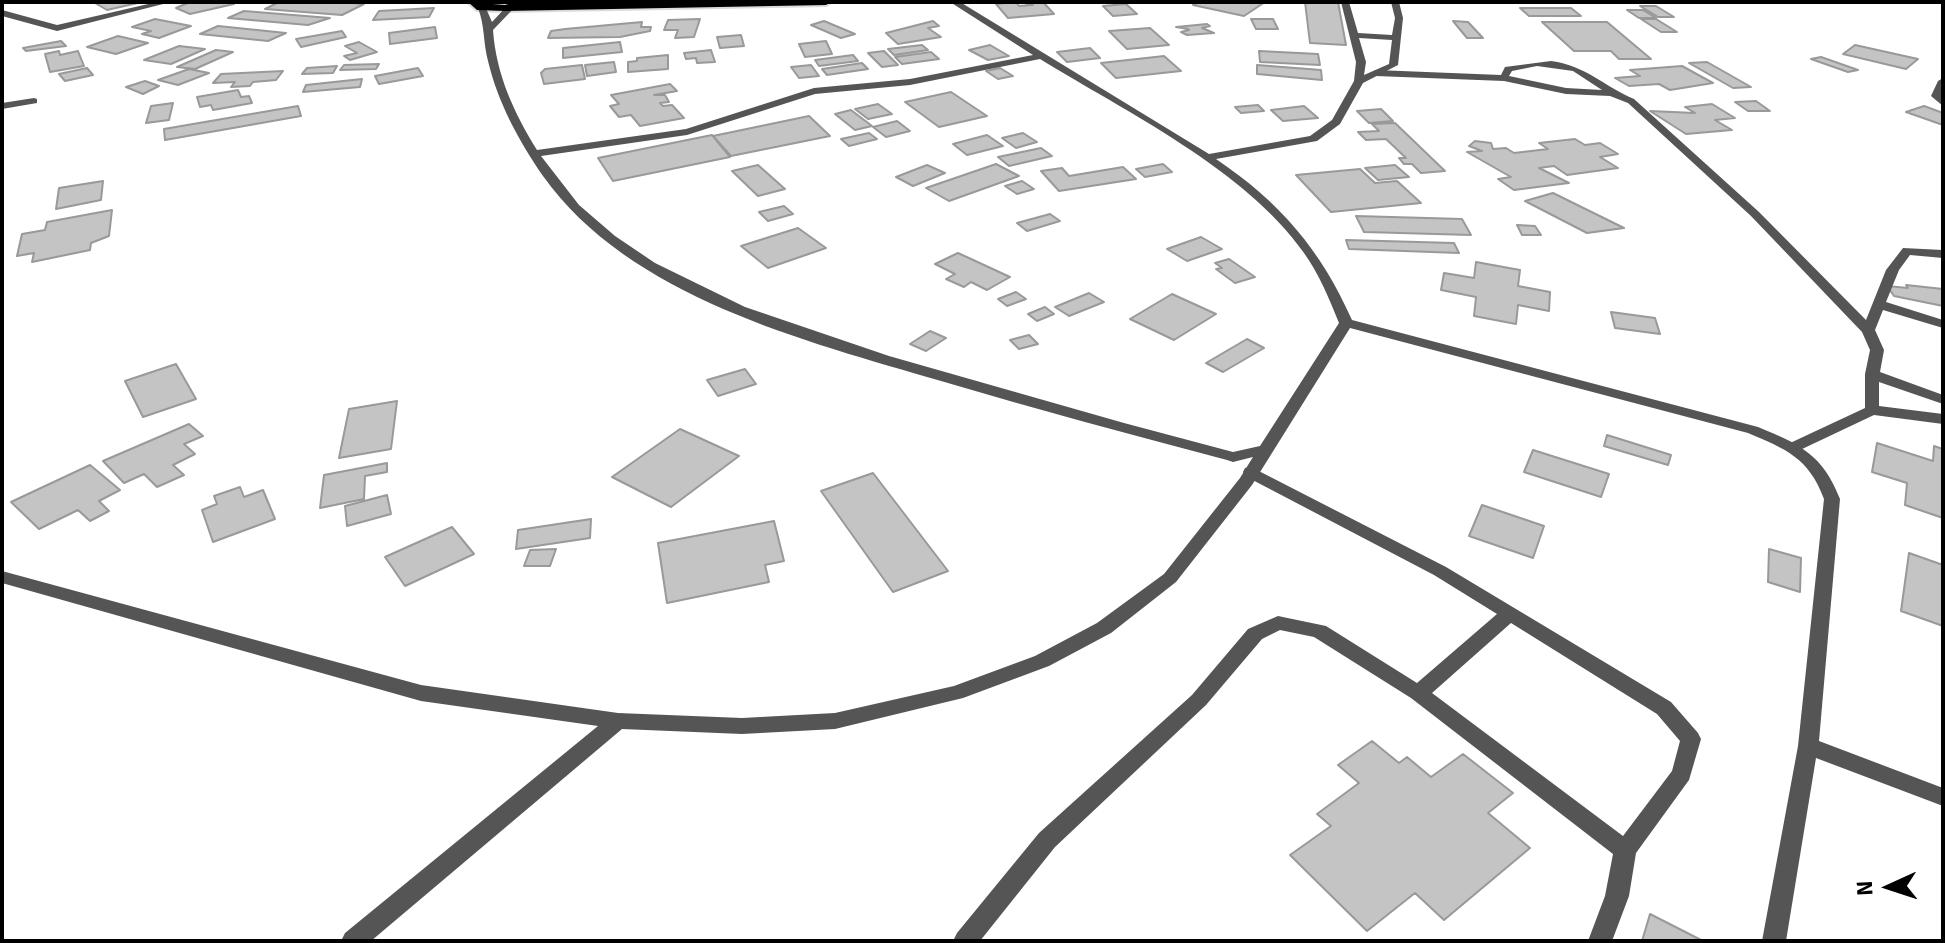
<!DOCTYPE html>
<style>
body{margin:0}
#map{position:relative;width:1945px;height:943px;overflow:hidden;background:#fff;font-family:Signika,sans-serif}
canvas{display:block}
.frame{position:absolute;inset:0;border:4px solid #000;pointer-events:none}
.north{position:absolute;left:1849px;top:847px;width:80px;height:80px;-webkit-text-stroke:6px #fff;paint-order:stroke;rotate:267deg;font-size:22px;font-weight:700;line-height:32px;text-align:center;color:#000}
.north::after{content:'';display:block;margin:auto;width:28px;height:36px;background:#000;clip-path:polygon(50% 0,100% 100%,50% 72%,0 100%)}
</style>
<div id="map">
<canvas width="1945" height="943"></canvas>
<div class="frame"></div>
<div class="north">N</div>
</div>
<script>
const c = document.querySelector('canvas').getContext('2d');
c.lineJoin = 'round';
function paint(path, color) { c.fillStyle = color; c.fill(path, 'evenodd'); }
function trace(path, color, width, dash) { c.strokeStyle = color; c.lineWidth = width; c.lineCap = dash ? 'butt' : 'round'; c.setLineDash(dash || []); c.stroke(path); }
const building = new Path2D(`
 M101,2H142L107,10L95,3Z
 M229,2L234,4L190,14L176,8L190,2Z
 M279,2H341L364,4L342,15L265,9Z
 M1016,2L1019,6L1033,5L1021,2H1043L1054,14L1008,18L996,4Z
 M1199,2H1265L1244,16L1193,5Z
 M1305,2H1338L1346,45L1310,43Z
 M1126,4L1137,14L1113,16L1103,6Z
 M1640,6H1656L1674,17H1658Z
 M434,8L429,17L373,20L379,11Z
 M1520,8H1571L1581,16H1529Z
 M1627,10H1643L1656,18H1639Z
 M244,11L330,18L308,25L228,18Z
 M155,19L191,26L159,38L142,34L151,31L132,27Z
 M700,19L694,37L675,38L678,30H664L668,20Z
 M1251,19H1273L1278,29H1256Z
 M1641,19H1656L1677,32H1661Z
 M824,21L855,34L841,38L811,25Z
 M933,21L939,26L928,28L941,37L898,44L886,33Z
 M1453,21L1468,22L1483,38H1467Z
 M642,22L641,27H651L650,31L620,37L548,38L551,31L565,29Z
 M1542,22H1607L1651,59H1619L1611,51H1574Z
 M1207,24L1210,26L1202,28L1214,33L1187,35L1181,32L1189,30L1188,29L1176,27Z
 M218,26L286,33L268,41L200,34Z
 M435,27L437,38L390,44L389,33Z
 M1150,28L1169,45L1127,49L1109,31Z
 M342,31L346,37L301,47L296,39Z
 M741,35L744,46L720,48L717,37Z
 M118,36L148,43L116,54L87,47Z
 M61,41L66,46L26,51L23,48Z
 M826,41L832,54L805,57L799,44Z
 M359,42L377,52L350,60L344,56L357,53L345,46Z
 M620,42L622,52L563,58V48Z
 M922,45L928,50L894,55L888,49Z
 M990,45L1009,56L988,60L969,50Z
 M1855,45L1918,59L1906,69L1843,54Z
 M179,46L205,49L171,64L144,60Z
 M1090,48L1100,58L1067,62L1057,52Z
 M216,50L233,52L195,69L177,67Z
 M711,50L715,62L697,63L696,58L686,59L684,53Z
 M59,51L60,55L78,51L84,66L50,72L45,54Z
 M884,51L898,65L882,67L868,53Z
 M1259,51L1318,54L1320,65L1260,62Z
 M931,52L939,59L902,64L895,57Z
 M668,55V69L628,72V62L637,61V58Z
 M853,55L858,61L819,66L815,60Z
 M1164,56L1181,71L1116,78L1101,63Z
 M1821,57L1858,70L1848,72L1811,59Z
 M614,62L616,72L587,76L585,65Z
 M1707,62L1751,87L1733,88L1689,63Z
 M862,63L868,69L827,75L822,69Z
 M379,64L376,69L340,70L344,65Z
 M582,65L585,79L544,84L541,73L545,69Z
 M811,65L819,76L799,78L791,67Z
 M1257,65L1321,70L1322,80L1257,74Z
 M337,66L333,73L302,74L307,68Z
 M1682,66L1713,83L1670,90L1659,84L1629,86L1615,78L1640,76L1630,70Z
 M87,68L93,75L65,81L59,74Z
 M418,68L423,76L379,84L375,76Z
 M1000,68L1013,76L998,79L986,71Z
 M189,69L209,73L178,85L158,80Z
 M283,71L276,80L253,82L250,86L231,87L235,82L213,83L221,74Z
 M362,79L360,87L303,92L306,85Z
 M145,81L159,86L143,94L126,87Z
 M670,84L677,91L654,95H665L669,102L660,103L663,106L672,105L684,118L640,126L631,115L619,117L610,106L619,104L611,95Z
 M238,90L241,97L249,96L252,103L213,110L211,105L200,107L197,97Z
 M951,92L987,116L939,127L905,102Z
 M1756,101L1770,111H1748L1735,102Z
 M173,103L169,120L146,123L151,106Z
 M878,104L892,114L868,119L855,109Z
 M1712,104L1735,118L1715,120L1732,130L1686,134L1650,111L1695,113L1685,107Z
 M1258,105L1264,111L1241,113L1235,107Z
 M298,106L301,116L165,140L164,129Z
 M1304,106L1318,118L1283,121L1271,110Z
 M1924,106L1943,113V125L1906,112Z
 M1381,109L1393,121L1369,123L1357,111Z
 M851,110L872,126L855,130L835,114Z
 M809,116L830,136L731,156L713,136Z
 M897,121L910,131L886,137L873,127Z
 M1395,123L1445,171L1421,173L1412,164H1404L1399,158H1406L1386,139L1366,140L1358,132L1379,131L1372,124Z
 M869,133L877,139L849,146L841,139Z
 M1023,133L1037,142L1016,148L1002,138Z
 M712,135L730,157L613,181L598,158Z
 M987,135L1003,146L967,155L953,144Z
 M1575,139L1585,145L1600,143L1618,154L1600,157L1618,168L1567,175L1554,166L1539,168L1569,183L1514,190L1498,179L1511,177L1467,152L1482,151L1469,146L1475,141L1491,143L1493,149L1506,148L1514,153L1548,149L1539,143Z
 M1041,148L1052,156L1009,166L998,157Z
 M996,164L1019,176L949,201L926,188Z
 M1163,164L1172,172L1145,177L1136,169Z
 M758,165L785,189L758,196L732,171Z
 M927,165L945,173L913,186L896,177Z
 M1395,165L1409,177L1378,180L1365,168Z
 M1123,167L1136,179L1059,191L1041,171L1062,168L1069,176Z
 M1360,169L1375,183L1397,181L1421,203L1331,212L1296,175Z
 M103,181L101,200L56,209L59,188Z
 M1022,181L1034,189L1017,194L1005,186Z
 M1553,193L1624,228L1587,233L1525,201Z
 M784,206L793,214L768,221L759,212Z
 M112,210L109,236L91,243L90,250L32,262L34,253L17,256L22,234L45,230L47,222Z
 M1050,214L1060,221L1027,231L1017,223Z
 M1356,216L1462,219L1471,235L1364,232Z
 M1517,225L1535,226L1541,235H1522Z
 M798,228L826,248L768,268L741,246Z
 M1201,237L1222,249L1187,261L1167,249Z
 M1346,240L1454,243L1459,253L1349,249Z
 M958,253L1010,277L987,290L971,282L964,287L946,279L955,274L935,264Z
 M1229,259L1255,277L1235,283L1216,269L1222,268L1215,263Z
 M1476,262L1520,270L1518,286L1550,292L1549,311L1518,305L1516,324L1474,316L1476,297L1441,290L1444,273L1474,278Z
 M1906,285L1943,289V306L1894,296L1887,286L1908,288Z
 M1016,292L1026,299L1007,306L998,299Z
 M1089,293L1104,302L1069,316L1055,307Z
 M1172,294L1216,314L1174,340L1130,319Z
 M1045,307L1054,314L1037,321L1028,314Z
 M1611,312L1655,318L1660,334L1615,328Z
 M930,331L946,338L926,351L910,344Z
 M1029,335L1038,344L1019,349L1010,340Z
 M1247,339L1264,348L1223,372L1206,363Z
 M176,364L196,399L143,417L125,381Z
 M745,369L756,384L718,396L707,380Z
 M397,401L391,449L339,458L349,409Z
 M189,424L203,436L184,444L195,454L173,465L184,475L157,487L144,474L124,483L103,461Z
 M680,429L739,456L671,507L612,477Z
 M1607,435L1671,455L1668,465L1604,446Z
 M1877,443L1933,461L1934,446L1943,449V518L1905,505L1907,483L1872,472Z
 M1533,450L1609,474L1601,497L1524,472Z
 M387,463V472L365,476L364,499L320,508L324,475Z
 M90,465L120,490L99,501L109,511L90,521L78,510L39,529L11,502Z
 M873,473L948,571L893,592L821,491Z
 M240,487L244,497L263,490L275,519L213,542L202,510L217,504L214,496Z
 M387,495L391,514L347,526L345,506Z
 M1482,505L1544,526L1533,558L1469,536Z
 M591,519L590,538L516,549L518,530Z
 M774,521L784,561L765,565L769,582L667,603L658,543Z
 M452,527L474,554L405,586L385,557Z
 M556,549L550,566H524L530,550Z
 M1769,549L1801,558L1800,592L1768,582Z
 M1909,553L1943,565V626L1901,611Z
 M1372,741L1399,763L1407,757L1431,777L1463,754L1513,793L1488,813L1530,848L1444,920L1415,893L1367,931L1290,855L1331,826L1317,814L1359,783L1338,765Z
 M1650,914L1703,941H1642Z`);
const lane = new Path2D(`
 M1551,61C1587,66 1603,86 1634,99L1759,212L1866,320L1886,270L1903,248L1943,250V258L1910,255L1899,270L1886,302L1943,320V328L1883,310L1875,330L1884,350L1880,372L1943,395V404L1879,382V406L1943,414V424L1874,415L1800,450H1788L1786,447L1788,444L1865,408V374L1870,350L1862,332L1751,216L1628,103L1610,96L1566,94L1504,81L1376,76L1371,73L1376,70L1501,75L1505,67ZM1537,66L1573,71L1602,90L1566,88L1509,76L1512,71Z
 M1251,467L1446,567L1671,702L1698,733L1701,739L1689,780L1636,853L1629,896L1612,941H1588L1605,896L1613,854L1411,698L1314,637L1280,630L1262,639L1206,705L1055,847L980,941H953L957,933L1039,833L1192,695L1248,629L1278,616L1326,626L1417,683L1497,614L1434,575L1245,476L1243,472L1245,468ZM1511,623L1657,714L1680,741L1672,771L1623,836L1432,693Z`);
const street = new Path2D(`
 M157,2H171L57,31L2,16V10L57,25Z
 M950,2H960L1209,154L1310,136L1332,120L1354,81L1356,62L1341,2H1349L1358,33L1392,35L1395,18L1391,2H1399L1403,18L1398,65L1363,83L1340,124L1317,141L1216,159C1280,202 1321,250 1352,320L1758,427C1800,444 1823,455 1840,499L1819,741L1943,788V806L1816,758L1786,941H1762L1798,746L1824,499C1809,458 1786,449 1748,433L1350,328L1252,485L1176,582L1111,633L1049,666L963,698L835,729L742,734L622,729L371,941H341L345,933L598,726L421,701L2,583V571L421,685L618,713L742,718L835,713L954,686L1035,656L1097,623L1164,574L1240,478L1253,457L1233,462L1227,460C1132,435 1036,409 941,381C805,341 629,297 543,176C519,141 498,103 488,61C483,43 485,26 478,8L485,6L492,22L508,5L515,7L493,30C496,74 514,113 537,150L686,129L814,88L910,79L1033,55ZM1359,38L1392,40L1389,64L1364,75L1366,62ZM1040,59C1126,112 1245,169 1304,253C1319,274 1329,298 1339,323L1260,446L1233,452L1124,423L889,356L745,307L655,263L615,236L579,205L541,156L687,135L815,94L910,85Z
 M1943,78V106L1931,96L1938,81Z
 M34,98L37,99V103L2,109V103Z`);
const primary = new Path2D(`
 M468,2L505,5L515,2H831L826,5L505,11L477,10Z`);
paint(building, '#c4c4c4');
trace(building, '#999', 2);
trace(primary, '#dbdbdb', 4);
paint(lane, '#555');
paint(street, '#555');
paint(primary, '#000');
</script>
